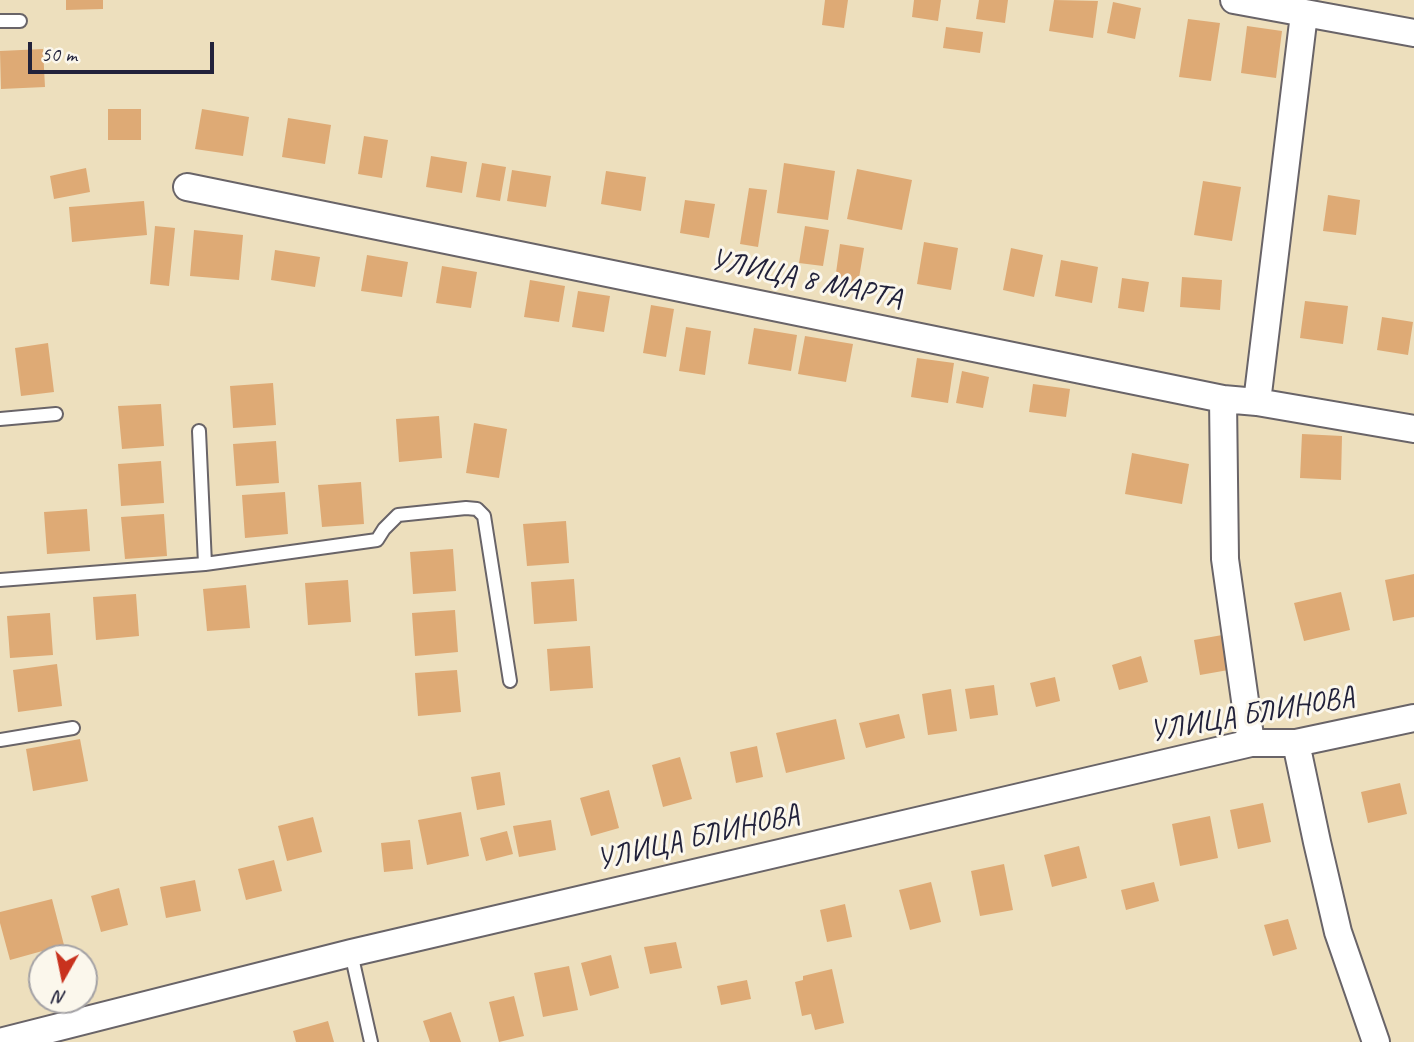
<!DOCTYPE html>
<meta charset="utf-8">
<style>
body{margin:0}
#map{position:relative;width:1414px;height:1042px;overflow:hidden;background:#eddfbd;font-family:Caveat,sans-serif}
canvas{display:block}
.north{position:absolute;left:28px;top:944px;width:70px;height:70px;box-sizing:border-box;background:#fbf7ec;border:2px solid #a4a2a5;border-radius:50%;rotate:189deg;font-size:19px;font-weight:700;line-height:28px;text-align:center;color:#22223b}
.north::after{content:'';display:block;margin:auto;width:24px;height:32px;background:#c8321e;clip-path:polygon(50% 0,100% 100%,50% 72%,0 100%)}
.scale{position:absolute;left:28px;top:42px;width:186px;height:32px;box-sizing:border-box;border:4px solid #22223b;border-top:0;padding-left:9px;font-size:21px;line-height:24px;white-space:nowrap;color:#22223b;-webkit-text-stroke:5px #fbf7ec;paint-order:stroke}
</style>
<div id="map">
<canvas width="1414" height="1042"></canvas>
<div class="north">N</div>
<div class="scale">50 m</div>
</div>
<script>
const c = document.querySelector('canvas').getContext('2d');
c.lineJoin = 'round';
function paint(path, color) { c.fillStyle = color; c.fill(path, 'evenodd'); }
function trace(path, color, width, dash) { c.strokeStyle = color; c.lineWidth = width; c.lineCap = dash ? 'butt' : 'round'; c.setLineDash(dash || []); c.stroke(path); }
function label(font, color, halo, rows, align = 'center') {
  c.font = font + ' Caveat,sans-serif'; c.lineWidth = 6; c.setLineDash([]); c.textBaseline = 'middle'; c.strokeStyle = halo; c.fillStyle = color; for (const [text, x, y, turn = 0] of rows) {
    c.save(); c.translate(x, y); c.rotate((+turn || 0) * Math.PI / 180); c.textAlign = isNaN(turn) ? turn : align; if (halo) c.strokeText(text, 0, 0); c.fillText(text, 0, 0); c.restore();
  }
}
const building = new Path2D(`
 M66,0H103V9L66,10Z
 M825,0H848L844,28L822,25Z
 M914,0H941L938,21L912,17Z
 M979,0H1008L1005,23L976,19Z
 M1054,0L1098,1L1093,38L1049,31Z
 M1113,2L1141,8L1135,39L1107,33Z
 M1188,19L1220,23L1211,81L1179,77Z
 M1247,26L1282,31L1276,78L1241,73Z
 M946,27L983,32L980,53L943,48Z
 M43,49L45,87L1,89L0,51Z
 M108,109H141V140H108Z
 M202,109L249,117L243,156L195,149Z
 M288,118L331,125L325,164L282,157Z
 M364,136L388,140L382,178L358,174Z
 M431,156L467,162L462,193L426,187Z
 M482,163L506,167L500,201L476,197Z
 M784,163L835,171L828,220L777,213Z
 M86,168L90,192L54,199L50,176Z
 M857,169L912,180L902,230L847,219Z
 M512,170L551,176L546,207L507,201Z
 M606,171L646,177L641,211L601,204Z
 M1203,181L1241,187L1232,241L1194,235Z
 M749,188L767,190L758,247L740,244Z
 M1328,195L1360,200L1356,235L1323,231Z
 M685,200L715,204L709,238L680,233Z
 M144,201L147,235L72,242L69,207Z
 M155,226L175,228L169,286L150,284Z
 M805,226L829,230L823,266L799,263Z
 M194,230L243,235L239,280L190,276Z
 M924,242L958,248L951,290L917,284Z
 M840,244L864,248L858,284L835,280Z
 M1011,248L1043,255L1034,297L1003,290Z
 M275,250L320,257L315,287L271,280Z
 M367,255L408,262L402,297L361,291Z
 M1061,260L1098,267L1092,303L1055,296Z
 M442,266L477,272L471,308L436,303Z
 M1182,277L1222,280L1220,310L1180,307Z
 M1122,278L1149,282L1144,312L1118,308Z
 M530,280L565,286L559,322L524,317Z
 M578,291L610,296L604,332L572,327Z
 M1305,301L1348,306L1343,344L1300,338Z
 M651,305L674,309L666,357L643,353Z
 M1382,317L1413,322L1408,355L1377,350Z
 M686,327L711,331L705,375L679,371Z
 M754,328L797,335L791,371L748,364Z
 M805,336L853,344L846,382L798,374Z
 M48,343L54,392L21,396L15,348Z
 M917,358L954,363L948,403L911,397Z
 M962,371L989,377L983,408L956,403Z
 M273,383L276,425L233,428L230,386Z
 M1033,384L1070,389L1066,417L1029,412Z
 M161,404L164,446L122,449L118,406Z
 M439,416L442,458L399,462L396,419Z
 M474,423L507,429L499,478L466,473Z
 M1302,434L1342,436L1341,480L1300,478Z
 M276,441L279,483L236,486L233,444Z
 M1132,453L1189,464L1182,504L1125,494Z
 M161,461L164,503L121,506L118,464Z
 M361,482L364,524L322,527L318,485Z
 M285,492L288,534L245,538L242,495Z
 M87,509L90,551L47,554L44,512Z
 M164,514L167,556L125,559L121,517Z
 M566,521L569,563L527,566L523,524Z
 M453,549L456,591L413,594L410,552Z
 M1414,574V617L1393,621L1385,580Z
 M574,579L577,621L534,624L531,582Z
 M348,580L351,622L308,625L305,583Z
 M246,585L250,628L207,631L203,589Z
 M1341,592L1350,630L1304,641L1294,603Z
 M136,594L139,636L96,640L93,597Z
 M455,610L458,652L415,656L412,613Z
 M50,613L53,655L10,658L7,616Z
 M1228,634L1234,669L1200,675L1194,640Z
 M590,646L593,688L550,691L547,649Z
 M1141,656L1148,682L1119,690L1112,665Z
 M57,664L62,706L18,712L13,670Z
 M457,670L461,712L418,716L415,673Z
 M1055,677L1060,701L1036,707L1030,683Z
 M994,685L998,715L970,719L965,689Z
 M951,689L957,731L928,735L922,694Z
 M899,714L905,738L866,748L859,723Z
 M836,719L845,759L786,773L776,733Z
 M80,739L88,781L33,791L26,749Z
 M757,746L763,777L736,783L730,752Z
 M680,757L692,799L663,807L652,765Z
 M500,772L505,805L477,810L471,777Z
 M1400,783L1407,814L1368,823L1361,792Z
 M609,790L619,828L591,836L580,798Z
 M1263,803L1271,842L1238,849L1230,810Z
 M461,812L469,856L427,865L418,820Z
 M1210,816L1218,858L1180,866L1172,824Z
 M313,817L322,852L287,861L278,826Z
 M551,820L556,850L519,857L513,826Z
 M507,831L513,854L486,861L480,838Z
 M410,840L413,869L384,872L381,843Z
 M1079,846L1087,878L1052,887L1044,855Z
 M274,860L282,891L246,900L238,869Z
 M1004,864L1013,910L980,916L971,871Z
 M195,880L201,911L166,918L160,887Z
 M931,882L941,922L910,930L899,890Z
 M1154,882L1159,901L1126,910L1121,890Z
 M119,888L128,925L101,932L91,896Z
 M52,899L64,945L10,960L0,923V912Z
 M845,904L852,937L827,942L820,910Z
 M1288,919L1297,949L1273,956L1264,925Z
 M676,942L682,968L650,974L644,947Z
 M611,955L619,988L590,996L581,963Z
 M569,966L578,1010L543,1017L534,973Z
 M832,969L844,1023L815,1030L811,1014L802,1016L795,982L803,980V976Z
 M747,980L751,999L721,1005L717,986Z
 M514,996L524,1036L499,1042L489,1002Z
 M451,1012L461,1042H430L423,1021Z
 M328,1021L334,1042H296L293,1031Z`);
const lane = new Path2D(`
 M0,21H20
 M0,419L56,414
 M199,431L205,564
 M0,580L205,564L377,540L384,529L398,515L466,508L477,509L484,516L510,681
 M0,740L73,728
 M351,953L371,1042`);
const street = new Path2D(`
 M1234,0L1414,33
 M187,187L1223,399L1257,402L1414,429
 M1223,399L1225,559L1251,743
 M1257,402L1304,14
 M1296,743L1317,842L1338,932L1376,1042
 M0,1042L351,953L1251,743H1296L1414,718`);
const streetNames = [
 ["УЛИЦА 8 МАРТА",806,280,12],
 ["УЛИЦА БЛИНОВА",1252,715,-10],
 ["УЛИЦА БЛИНОВА",698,838,-13]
];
paint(building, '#deaa75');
trace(lane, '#696468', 16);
trace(street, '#696468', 30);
trace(lane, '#fff', 12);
trace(street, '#fff', 26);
label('30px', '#22223b', '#fbf7ec', streetNames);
</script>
